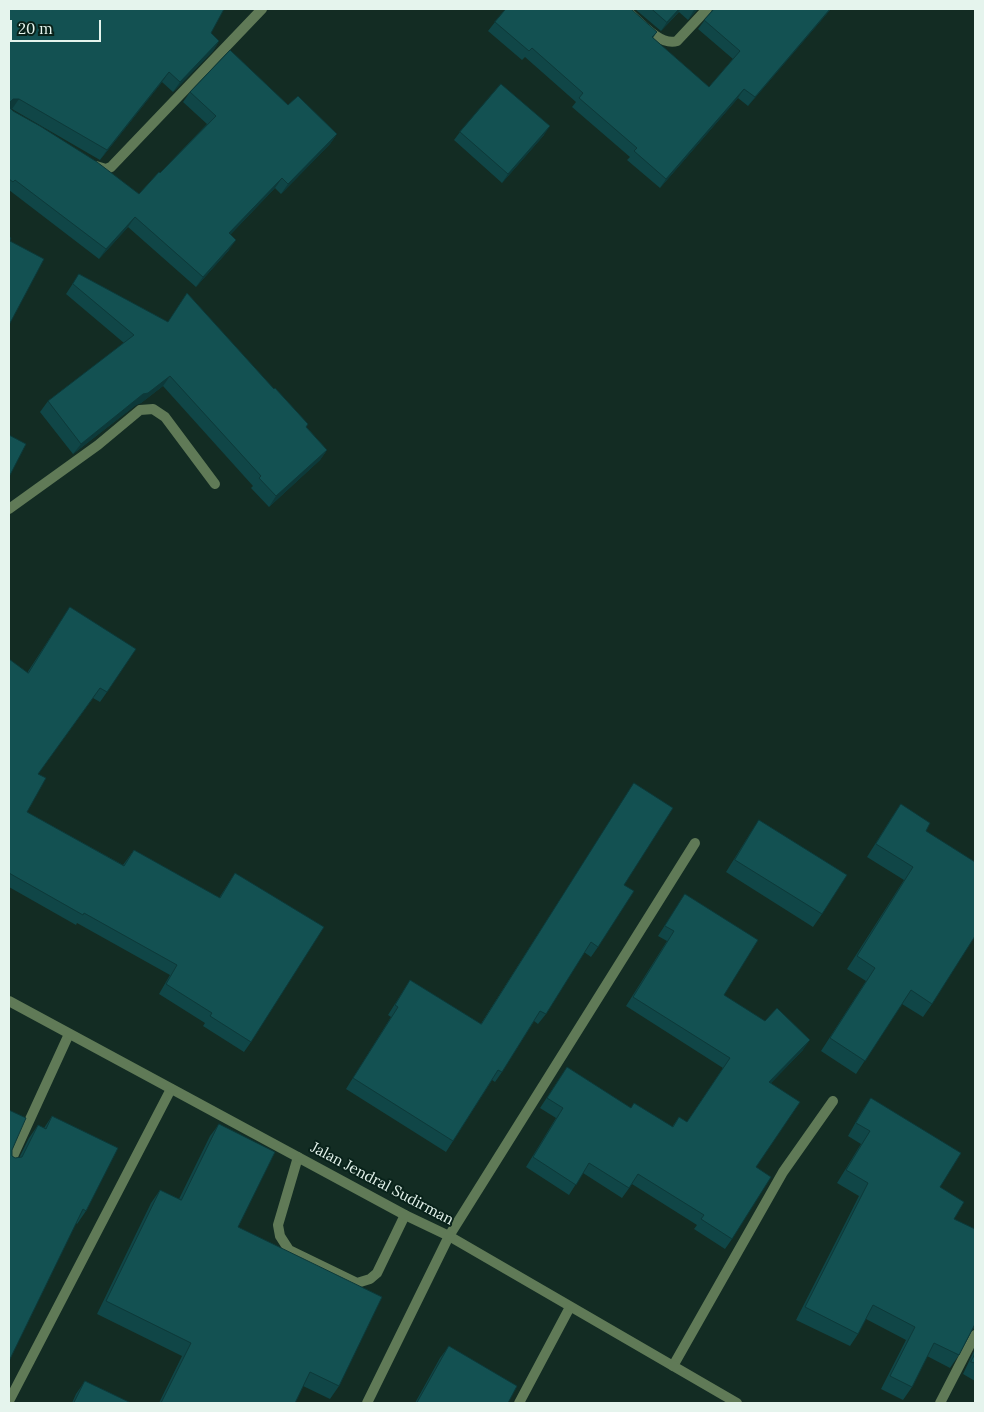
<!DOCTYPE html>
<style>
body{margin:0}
#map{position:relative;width:984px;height:1412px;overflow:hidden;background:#132c23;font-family:Lora,serif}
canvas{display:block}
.frame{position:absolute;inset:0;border:10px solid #e5f4ed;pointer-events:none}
.scale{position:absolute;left:10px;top:20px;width:91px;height:22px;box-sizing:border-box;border:2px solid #e5f4ed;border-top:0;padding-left:6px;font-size:15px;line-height:18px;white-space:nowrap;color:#e5f4ed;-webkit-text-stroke:4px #09221a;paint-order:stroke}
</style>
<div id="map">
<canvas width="984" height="1412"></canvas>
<div class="frame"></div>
<div class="scale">20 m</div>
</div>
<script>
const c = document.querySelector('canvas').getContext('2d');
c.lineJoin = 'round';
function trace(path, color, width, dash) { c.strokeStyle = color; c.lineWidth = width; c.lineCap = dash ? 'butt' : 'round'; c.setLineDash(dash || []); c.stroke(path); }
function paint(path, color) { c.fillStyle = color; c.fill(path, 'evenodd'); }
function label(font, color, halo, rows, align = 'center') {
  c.font = font + ' Lora,serif'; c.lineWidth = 4; c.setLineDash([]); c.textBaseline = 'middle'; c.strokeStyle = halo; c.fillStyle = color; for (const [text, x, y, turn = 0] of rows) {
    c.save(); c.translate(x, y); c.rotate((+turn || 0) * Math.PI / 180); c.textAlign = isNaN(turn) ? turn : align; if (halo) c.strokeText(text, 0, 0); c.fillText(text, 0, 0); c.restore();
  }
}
const service = new Path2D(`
 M298,1157L278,1225L280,1236L289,1250L357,1283L370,1279L377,1273L405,1215
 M9,1165L69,1034`);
const minor = new Path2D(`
 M625,9C637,19 660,47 677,41L707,9
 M96,166L106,169L111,167L262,9
 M9,509L98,445L140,410L153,409L165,417L215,484
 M673,1366L783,1172L833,1101
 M9,1401L171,1089
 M367,1403L449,1236L695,843
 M519,1403L570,1307
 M940,1403L975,1335`);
const tertiary = new Path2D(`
 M9,1001L405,1215L449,1236L737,1403`);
const wall = new Path2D(`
 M9,9L211,33L219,41L213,51L173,92L162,82L100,160L12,109H11L13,111L139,194L160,173L207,124L183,102L190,92L288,105L337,134L330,144L281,194L275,188L230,235L229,250L196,287L128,227L99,259L9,190Z
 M635,9H698L688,20L679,12L661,31Z
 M713,9H831L748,106L738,98L660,188L627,160L630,157L572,107L576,102L525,57L522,60L488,31L495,22L657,32L653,38L709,87L733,59L698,29Z
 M460,132L544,135L502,183L454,140Z
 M79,274L168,322L187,293L327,450L320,460L269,507L251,488L253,486L163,386L141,403L136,405L73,454L40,412L48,401L124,343L66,294Z
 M70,607L107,692L100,702L93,698L38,774L27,812L123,865L134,850L219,898L235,873L251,1042L244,1052L203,1026L205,1023L159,994L170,975L77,923L76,925L9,887V659L27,673Z
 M634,783L624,885L598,947L591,957L584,952L546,1014L538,1024L534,1021L502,1072L495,1082L492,1080L446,1152L346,1089L391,1017L388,1015L410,980L481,1024Z
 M901,804L926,831L932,1004L923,1017L902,1004L856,1074L821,1051L866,981L847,969L904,880L867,857L892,817Z
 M759,820L822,914L813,927L726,872L751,832Z
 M685,894L724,995L803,1050L771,1083L756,1167L732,1239L725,1249L694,1229L697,1225L632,1184L622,1198L583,1173L569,1195L526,1167L556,1118L540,1108L567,1067L631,1108L672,1127L679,1117L687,1122L723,1068L626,1006L667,941L658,936Z
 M871,1098L940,1187L954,1219L974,1328L973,1329L959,1355L950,1368L927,1356L912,1387L903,1400L881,1389L906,1340L866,1319L858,1334L850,1346L796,1320L859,1196L837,1183L861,1144L848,1136L862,1111Z
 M52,1116L86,1211L77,1224L76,1223L9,1361L12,1150V1156L15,1158H19L29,1138L38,1125L44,1128Z
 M219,1124L238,1227L339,1386L330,1399L303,1386L295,1403H159L182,1356L97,1314L151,1203L160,1190L179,1199L210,1136Z
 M449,1346L508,1403H415L440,1358Z
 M975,1349V1381L963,1374Z
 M85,1381L131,1403H72L76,1394Z`);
const shadedWall = new Path2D(`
 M679,9H681L661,31L667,22Z
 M696,9H698L688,20L694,10Z
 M830,9H831L748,106L755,97Z
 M219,41L213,51L173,92L180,82Z
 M169,72L162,82L100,160L107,150Z
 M744,89L738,98L660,188L666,179Z
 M13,99H19L12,109H9V104Z
 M550,126L544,135L502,183L508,174Z
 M337,134L330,144L281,194L288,184Z
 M282,178L275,188L222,243L229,233Z
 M135,217L128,227L99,259L106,249Z
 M236,240L229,250L196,287L203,277Z
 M170,376L163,386L141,403L136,405L73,454L81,444L143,394Z
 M327,450L320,460L269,507L276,496Z
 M810,1040L803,1050L762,1092L769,1082Z`);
const building = new Path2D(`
 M9,9H224L211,33L219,41L180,82L169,72L107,150L19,99H13L10,102V108L13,111L40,126L97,162L139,194L159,172L160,173L216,116L190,92L230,50L288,105L298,96L337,134L288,184L282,178L229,233L236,240L203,277L135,217L106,249L15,180L13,182L9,179Z
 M506,9H631L657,32L652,37L709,87L740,51L704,20L714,9H830L755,97L744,89L666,179L634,151L637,148L579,98L583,93L532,48L529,51L495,22Z
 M652,9H679L667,22Z
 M501,84L550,126L508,174L460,132Z
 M9,237L11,238L10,241L44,259L9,325Z
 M79,274L168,322L187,293L274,389L275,388L308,424L306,427L327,450L276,496L259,478L261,476L170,376L148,393L143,394L81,444L48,401L134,335L73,284Z
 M9,435L26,444L9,477Z
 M70,607L136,649L107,692L100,688L38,774L46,778L27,812L124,866L134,850L220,898L235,873L324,927L251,1042L210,1016L212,1013L166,984L177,965L84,913L83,915L9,873V659L28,673Z
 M634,783L673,808L624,885L634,891L598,947L591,942L546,1014L540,1011L502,1072L498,1070L453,1141L353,1078L398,1007L395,1005L410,980L481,1024Z
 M901,804L930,823L926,831L975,862V936L932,1004L911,990L865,1061L830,1038L875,968L857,956L913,867L876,844Z
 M759,820L847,875L822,914L735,860Z
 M685,894L758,940L724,995L765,1021L777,1008L810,1040L769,1082L800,1102L756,1167L771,1177L732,1239L701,1219L704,1215L638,1174L629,1188L589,1163L576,1185L533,1157L563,1108L547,1098L567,1067L631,1108L634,1103L673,1127L679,1117L687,1122L730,1058L633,997L674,931L665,926Z
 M871,1098L961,1153L940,1187L964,1202L954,1219L975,1229V1324L959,1355L934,1343L912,1387L890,1376L915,1327L873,1305L858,1334L805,1307L868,1183L846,1170L870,1131L856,1123Z
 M9,1110L26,1118L12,1150V1156L15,1158L22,1157L38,1125L46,1129L52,1116L118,1148L86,1211L83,1209L9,1361Z
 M219,1124L275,1152L238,1227L382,1297L339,1386L310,1372L295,1403H161L191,1343L106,1301L160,1190L181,1200Z
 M449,1346L517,1386L508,1403H417Z
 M975,1354V1363L971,1362Z
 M85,1381L131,1403H74Z`);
const streetNames = [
 ["Jalan Jendral Sudirman",382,1184,28]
];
trace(service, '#607a57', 10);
trace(minor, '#607a57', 10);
trace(tertiary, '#607a57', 10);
paint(wall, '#104647');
paint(shadedWall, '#0d3939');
paint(building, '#135152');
trace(building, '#0d3939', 1);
label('15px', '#e5f4ed', '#09221a', streetNames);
</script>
